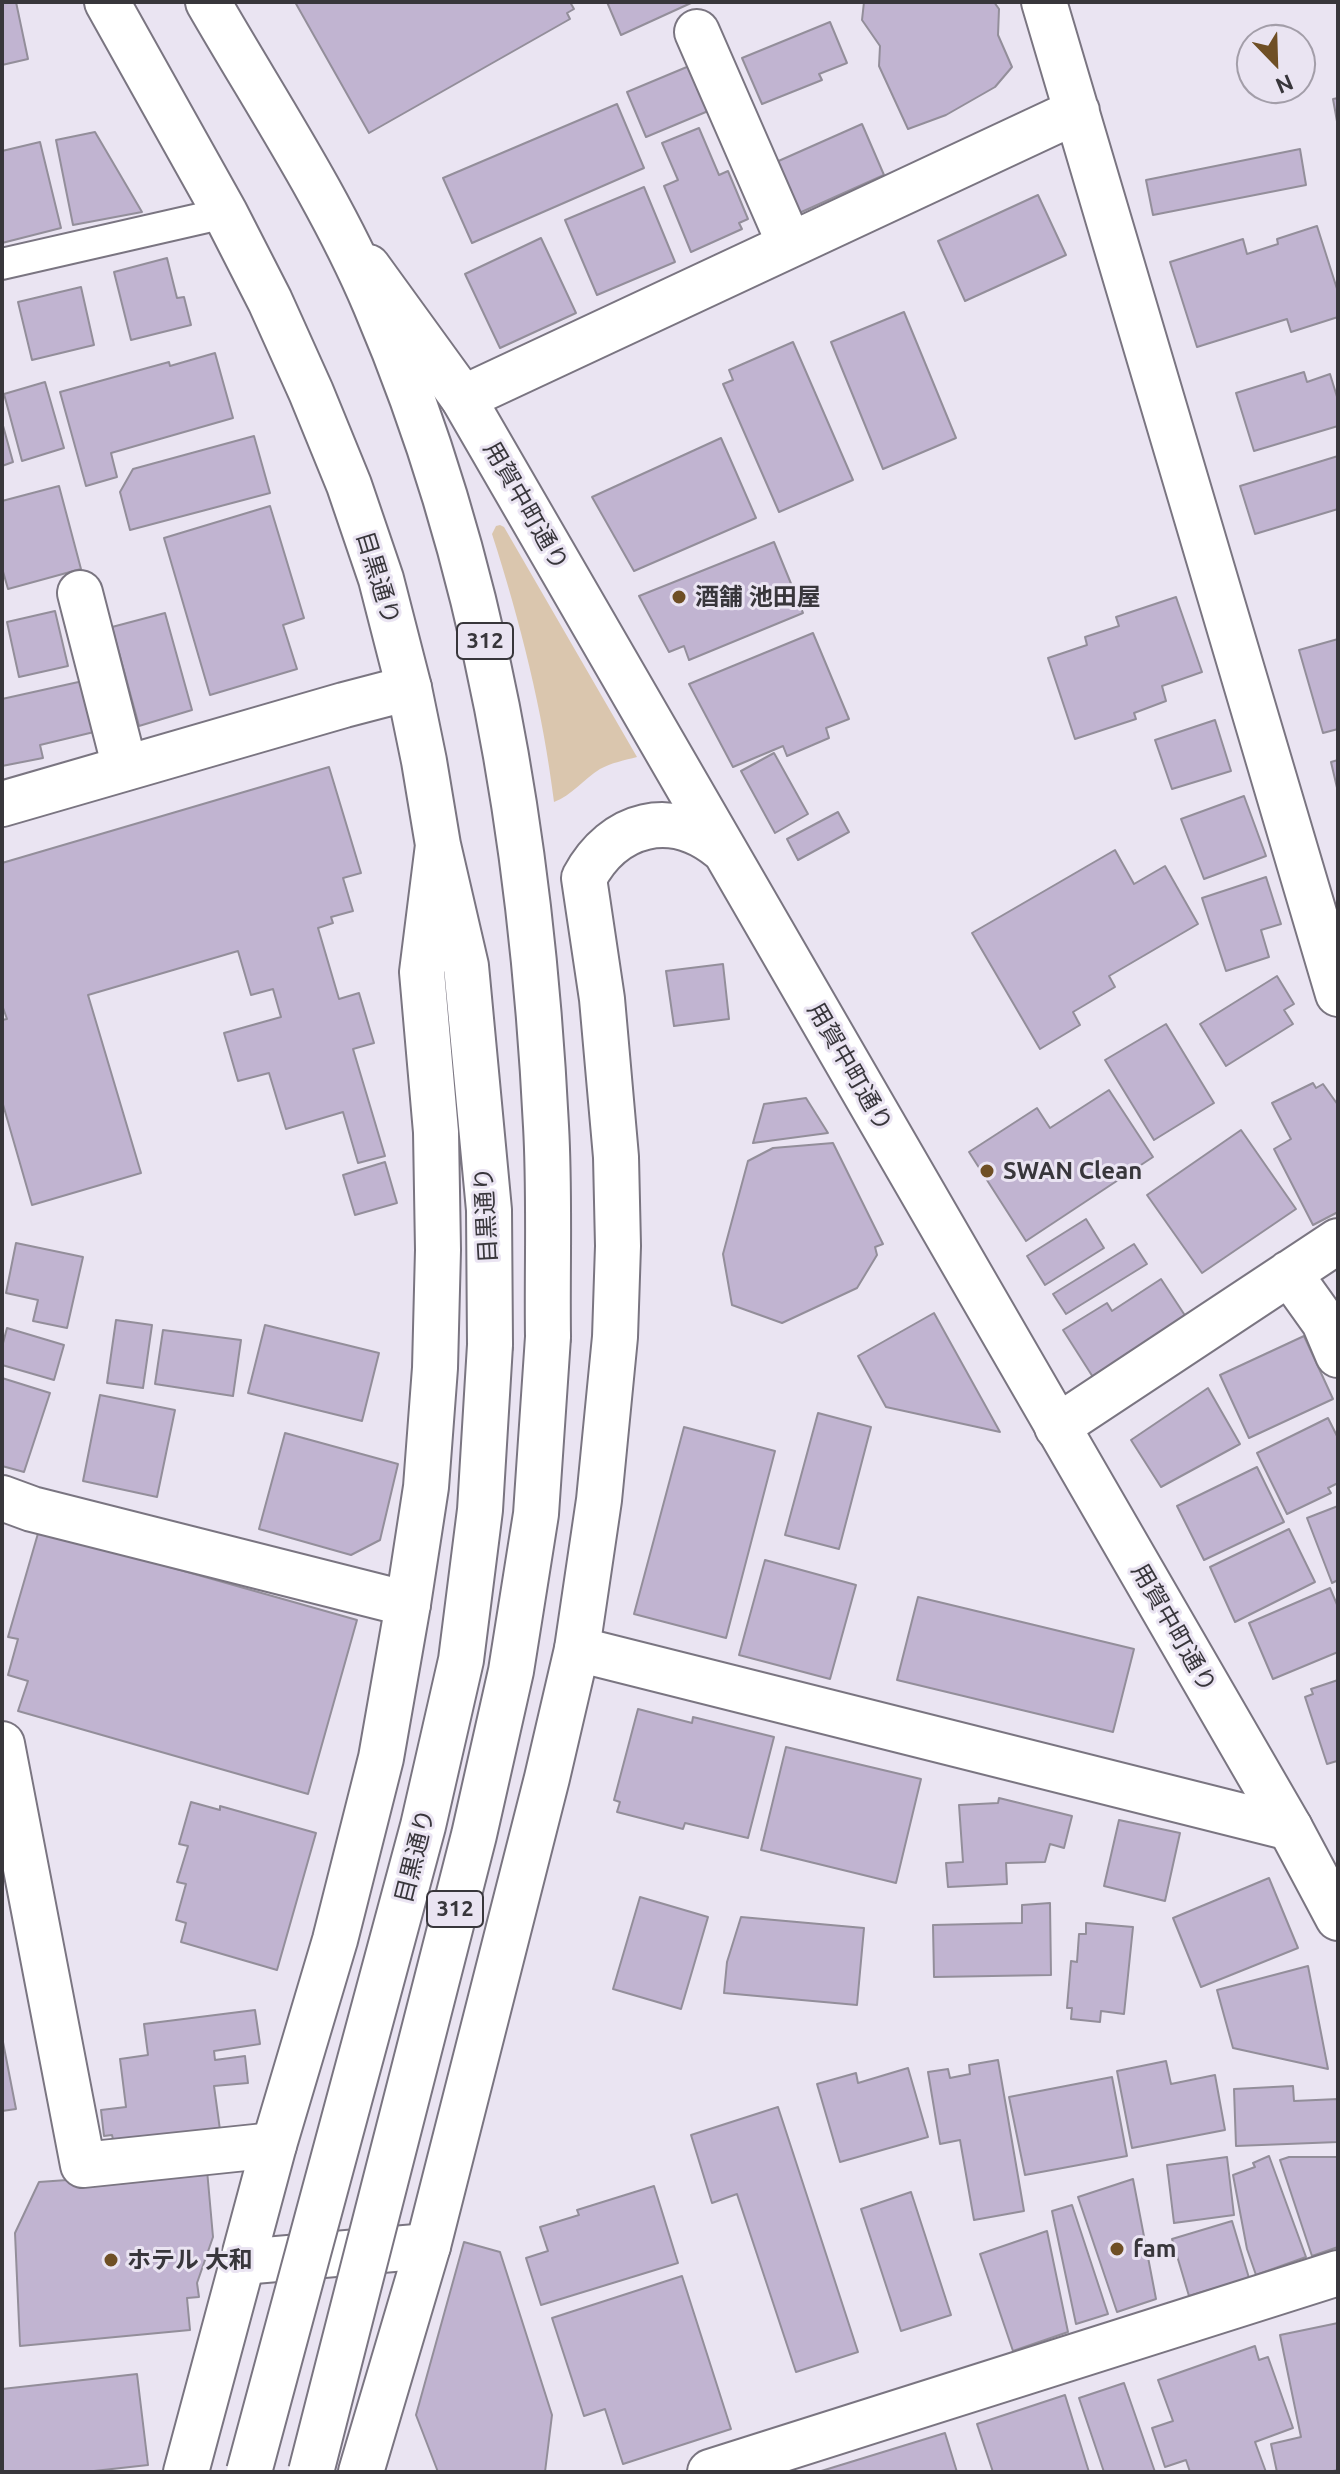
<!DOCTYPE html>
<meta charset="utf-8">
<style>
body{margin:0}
#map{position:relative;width:1340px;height:2474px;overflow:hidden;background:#eae4f2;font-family:Ubuntu,sans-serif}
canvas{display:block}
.frame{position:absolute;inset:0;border:4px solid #38363b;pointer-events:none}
.north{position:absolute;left:1236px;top:24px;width:80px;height:80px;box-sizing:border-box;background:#eae4f2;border:2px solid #a39ea9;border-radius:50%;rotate:157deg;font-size:22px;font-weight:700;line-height:32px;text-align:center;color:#38363b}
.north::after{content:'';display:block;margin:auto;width:28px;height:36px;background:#6f4f25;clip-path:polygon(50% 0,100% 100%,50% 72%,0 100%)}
</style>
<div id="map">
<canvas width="1340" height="2474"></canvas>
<div class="frame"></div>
<div class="north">N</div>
</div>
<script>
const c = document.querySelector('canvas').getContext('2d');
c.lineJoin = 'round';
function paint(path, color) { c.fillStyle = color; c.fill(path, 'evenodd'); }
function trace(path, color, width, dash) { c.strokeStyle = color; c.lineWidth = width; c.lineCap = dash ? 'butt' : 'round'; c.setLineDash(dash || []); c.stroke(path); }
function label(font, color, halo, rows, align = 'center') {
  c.font = font + ' Ubuntu,"Noto Sans JP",sans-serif'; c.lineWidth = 6; c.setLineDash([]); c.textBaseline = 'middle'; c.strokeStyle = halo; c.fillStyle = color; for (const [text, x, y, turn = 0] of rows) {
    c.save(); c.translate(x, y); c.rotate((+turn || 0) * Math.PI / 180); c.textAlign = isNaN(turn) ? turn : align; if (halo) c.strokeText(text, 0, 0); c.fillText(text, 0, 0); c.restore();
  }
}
const green = new Path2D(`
 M500,525L504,527L637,757C625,760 611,763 600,769C584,779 571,796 554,802C543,711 520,621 492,534L496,526Z`);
const building = new Path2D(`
 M2,2H16L28,59L2,65Z
 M295,2H570L574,9L567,13L570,19L369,133Z
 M607,2H690L691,3L621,35Z
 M864,2H994L999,9L998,35L1012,67L995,87L946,115L908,129L879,66L880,46L862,20Z
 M830,22L847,63L819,74L822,80L762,104L742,58Z
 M694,64L713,109L646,137L627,92Z
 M1338,98V127L1333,99Z
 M617,104L644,168L472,243L443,178Z
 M862,124L884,175L797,214L774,163Z
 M699,128L719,175L728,171L748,219L739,223L742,229L691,252L664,186L678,180L662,143Z
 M95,132L142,212L73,225L56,140Z
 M40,142L61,228L2,243V151Z
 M1300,149L1306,185L1153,215L1146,180Z
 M644,187L675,262L597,295L565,220Z
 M1038,195L1066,255L965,301L938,241Z
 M1317,226L1338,292V317L1291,332L1287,319L1197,347L1170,262L1243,239L1247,254L1278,244L1277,239Z
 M541,238L576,313L500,348L465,274Z
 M167,258L177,298L184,297L191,325L131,340L114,272Z
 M81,287L94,345L32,360L18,302Z
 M904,312L956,438L883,469L831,342Z
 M793,342L853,480L779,512L723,384L733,380L729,370Z
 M215,353L233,418L111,453L117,477L86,486L60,392L169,362L170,366Z
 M1304,372L1307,382L1330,374L1338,400V426L1254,451L1236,393Z
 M45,382L64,448L22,461L4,394Z
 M2,422L13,462L2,466Z
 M254,436L270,493L130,530L120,492L133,469Z
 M721,438L756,518L634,571L592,497Z
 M1338,456V509L1255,534L1240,486Z
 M59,486L81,569L8,589L2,568V501Z
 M270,506L304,618L283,625L297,669L210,695L164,538Z
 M774,542L803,613L689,660L684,646L669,652L639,596Z
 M1176,597L1202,672L1162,686L1166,701L1134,713L1136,719L1075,739L1048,658L1087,645L1085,637L1119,626L1116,617Z
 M55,611L68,666L19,677L7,622Z
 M165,613L192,710L139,726L112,627Z
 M813,633L849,719L826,728L829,738L787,756L783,746L733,767L689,684Z
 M1338,639V729L1323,733L1299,650Z
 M83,681L94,732L40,745L43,758L2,766V699Z
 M1215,720L1231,771L1172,789L1155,740Z
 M774,753L808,814L775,833L741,771Z
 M1338,760V792L1331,762Z
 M329,767L361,873L343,878L353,911L331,917L333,923L318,928L339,999L359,993L374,1043L353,1049L385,1156L358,1163L343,1112L286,1129L269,1073L238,1081L224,1033L281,1017L273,989L251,995L238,951L88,995L141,1173L32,1205L2,1101V1020L7,1019L2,1005V863Z
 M1244,796L1266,856L1204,879L1181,819Z
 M838,812L849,832L798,860L787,839Z
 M1115,850L1134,884L1165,866L1198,924L1109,976L1115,987L1073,1012L1080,1025L1040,1049L972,933Z
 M1266,877L1281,924L1261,930L1269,957L1226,971L1202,898Z
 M723,964L729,1019L674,1026L666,971Z
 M1277,976L1294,1004L1284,1010L1293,1024L1226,1066L1200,1024Z
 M1166,1024L1214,1103L1154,1140L1105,1060Z
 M1313,1083L1316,1088L1323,1084L1338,1105V1212L1313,1225L1274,1149L1291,1139L1272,1103Z
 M1109,1090L1153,1157L1026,1241L969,1152L1037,1108L1050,1128Z
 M806,1098L828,1133L753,1143L764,1104Z
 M1241,1130L1296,1209L1202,1273L1147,1195Z
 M833,1143L883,1244L875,1247L877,1255L857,1288L782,1323L732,1305L723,1254L748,1161L773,1148Z
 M385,1162L397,1203L355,1215L343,1175Z
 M1086,1219L1104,1248L1045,1285L1027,1256Z
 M16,1243L83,1257L67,1328L33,1321L38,1300L6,1293Z
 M1134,1244L1147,1264L1066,1314L1053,1294Z
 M1161,1279L1186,1317L1098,1385L1063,1330L1107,1303L1112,1311Z
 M934,1313L1000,1432L886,1407L858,1356Z
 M116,1320L152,1325L143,1388L107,1383Z
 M265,1325L379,1353L362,1421L248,1393Z
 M7,1328L64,1345L54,1380L2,1365V1347Z
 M163,1330L241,1340L233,1396L155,1384Z
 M1304,1336L1333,1399L1249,1438L1220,1375Z
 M2,1378L50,1393L24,1472L2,1466Z
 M1208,1388L1240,1444L1161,1487L1131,1440Z
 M100,1395L175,1410L157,1497L83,1481Z
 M818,1413L871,1427L839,1549L785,1535Z
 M1328,1418L1338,1438V1483L1328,1488L1331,1493L1287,1514L1257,1453Z
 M684,1427L775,1451L726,1638L634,1614Z
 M285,1433L398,1464L380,1540L351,1555L259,1529Z
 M1257,1467L1284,1522L1204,1560L1177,1506Z
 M1338,1506V1580L1332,1583L1307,1518Z
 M1289,1529L1315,1582L1235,1622L1210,1567Z
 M39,1530L357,1620L308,1794L18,1711L28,1681L8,1675L18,1639L8,1637Z
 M765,1560L856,1585L830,1679L739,1655Z
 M1330,1588L1338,1607V1652L1273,1679L1249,1623Z
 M918,1597L1134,1649L1113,1732L897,1680Z
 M1338,1680V1763L1337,1761L1327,1764L1305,1697L1313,1694L1311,1689Z
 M638,1709L692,1723L693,1717L774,1737L748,1838L685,1823L683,1829L617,1812L620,1802L614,1800Z
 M786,1747L921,1779L896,1883L761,1850Z
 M999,1798L1072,1816L1064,1848L1050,1844L1045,1862L1006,1863L1007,1884L948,1887L946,1863L963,1862L959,1805L998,1803Z
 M191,1802L220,1810V1806L316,1833L277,1970L181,1942L186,1923L176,1920L186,1884L177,1882L188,1846L179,1844Z
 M1119,1820L1180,1833L1165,1901L1104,1886Z
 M1269,1878L1298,1948L1201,1987L1173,1918Z
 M640,1897L708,1917L681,2009L613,1989Z
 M1050,1903L1051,1975L934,1977L933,1925L1022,1923V1905Z
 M741,1917L864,1928L857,2005L724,1993L727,1962Z
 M1086,1923L1133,1927L1124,2014L1101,2011L1100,2022L1071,2019L1072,2008H1067L1071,1961L1077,1962L1079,1934H1086Z
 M1308,1966L1328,2069L1233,2048L1217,1990Z
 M255,2010L260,2044L214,2051L215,2060L245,2056L248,2083L214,2086L220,2130L114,2144L112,2135L104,2136L101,2110L126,2107L120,2059L148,2055L144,2024Z
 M2,2037L16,2109L2,2111Z
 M998,2060L1024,2211L974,2220L960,2140L940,2144L928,2072L948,2069L950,2078L970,2074L969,2065Z
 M1166,2061L1171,2084L1215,2075L1225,2130L1132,2148L1117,2071Z
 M908,2068L928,2137L840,2162L817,2084L856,2073L858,2083Z
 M1112,2077L1127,2156L1025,2175L1009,2097Z
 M1293,2086L1294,2101L1338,2099V2142L1236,2146L1234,2089Z
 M778,2107L858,2352L796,2372L737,2194L712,2203L691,2135Z
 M1269,2156L1306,2257L1256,2275L1247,2249L1233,2175L1255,2167L1253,2163Z
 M1227,2157L1234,2215L1174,2223L1167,2165Z
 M1289,2157H1338V2247L1312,2256L1280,2160Z
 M207,2170L213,2237L197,2283L199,2297L187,2298L190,2330L20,2346L15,2233L39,2182Z
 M1133,2179L1156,2299L1117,2312L1078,2197Z
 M654,2186L678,2263L541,2305L526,2258L548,2251L540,2227L579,2215L577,2210Z
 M911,2192L951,2315L901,2331L861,2209Z
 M1072,2205L1108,2314L1076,2324L1052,2211Z
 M1232,2221L1249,2278L1189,2296L1172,2239Z
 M1047,2231L1068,2332L1013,2351L980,2254Z
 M464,2242L500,2252L552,2415L545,2472H438L416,2415Z
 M682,2276L731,2429L623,2464L605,2409L584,2416L552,2318Z
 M1338,2323V2470L1328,2472H1277L1271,2444L1301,2437L1280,2335Z
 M1255,2346L1259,2360L1268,2357L1293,2428L1255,2442L1266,2472H1190L1186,2460L1165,2467L1152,2428L1173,2421L1158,2380Z
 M137,2374L148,2465L85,2472H2V2389Z
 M1124,2383L1155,2472H1104L1079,2398Z
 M1065,2395L1089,2472H993L977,2424Z
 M945,2433L957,2472H818Z`);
const service = new Path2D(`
 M2,264L225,213`);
const minor = new Path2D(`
 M1044,2L1338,994
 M697,32L790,245
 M463,398L1077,111
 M80,593L125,768
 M2,804L344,705L409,688
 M1289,1273L1324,1322L1338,1355
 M1057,1427L1338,1241
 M2,1498L32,1509L408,1604
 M577,1649L1290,1828
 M2,1744L83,2165L274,2145
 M242,2262L428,2246
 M710,2472L1338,2273`);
const tertiary = new Path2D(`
 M368,267L463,398L1290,1828L1338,1918`);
const primary = new Path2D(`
 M107,2L225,213L270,301L311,392L349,485L381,579L409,688L424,761L438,845L466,966L489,1210L490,1345
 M208,2C265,101 330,198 375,304C486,564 532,844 546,1126C550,1196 547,1267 548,1337
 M186,2472L274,2145L335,1940L381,1758L408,1604L426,1487L435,1368L438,1250L436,1132L422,972L438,845
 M361,2472L428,2246L547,1778L577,1649L599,1500L615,1337L618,1246L616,1157L602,999L584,878C614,822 672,808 721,848`);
const primaryBridge = new Path2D(`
 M249,2472L423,1826L461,1660L480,1510L490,1345
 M311,2472L474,1835L511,1671L536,1514L548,1337`);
const markers = [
 [679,597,8,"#6f4f25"],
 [987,1171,8,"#6f4f25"],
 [1117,2249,8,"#6f4f25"],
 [111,2260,8,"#6f4f25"]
];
const shields = [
 [485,641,56],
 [455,1909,56]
];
const shieldNames = [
 ["312",485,641],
 ["312",455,1909]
];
const streetNames = [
 ["用賀中町通り",526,506,60],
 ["目黒通り",378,578,73],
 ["用賀中町通り",850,1067,60],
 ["目黒通り",486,1215,-93],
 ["用賀中町通り",1174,1628,60],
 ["目黒通り",415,1856,-76]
];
const poiNames = [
 ["酒舗 池田屋",695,597],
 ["SWAN Clean",1003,1171],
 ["fam",1133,2249],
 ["ホテル 大和",127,2260]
];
paint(green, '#dac6ae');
paint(building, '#c1b4d1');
trace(building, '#938e9a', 2);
trace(service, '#7a7581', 34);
trace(minor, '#7a7581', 48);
trace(tertiary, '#7a7581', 48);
trace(primary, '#7a7581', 48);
trace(service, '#fff', 30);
trace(minor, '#fff', 44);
trace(tertiary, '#fff', 44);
trace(primary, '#fff', 44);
trace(primaryBridge, '#7a7581', 48, []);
trace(primaryBridge, '#fff', 44);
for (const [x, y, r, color] of markers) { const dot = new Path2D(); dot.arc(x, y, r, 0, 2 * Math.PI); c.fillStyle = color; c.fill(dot); trace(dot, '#eae4f2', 3); }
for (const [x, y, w] of shields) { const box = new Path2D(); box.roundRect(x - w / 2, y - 18, w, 36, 6); c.fillStyle = '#eae4f2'; c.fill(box); trace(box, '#38363b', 2); }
label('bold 22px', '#38363b', null, shieldNames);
label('24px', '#38363b', '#eae4f2', streetNames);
label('bold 24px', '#38363b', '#eae4f2', poiNames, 'left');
</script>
